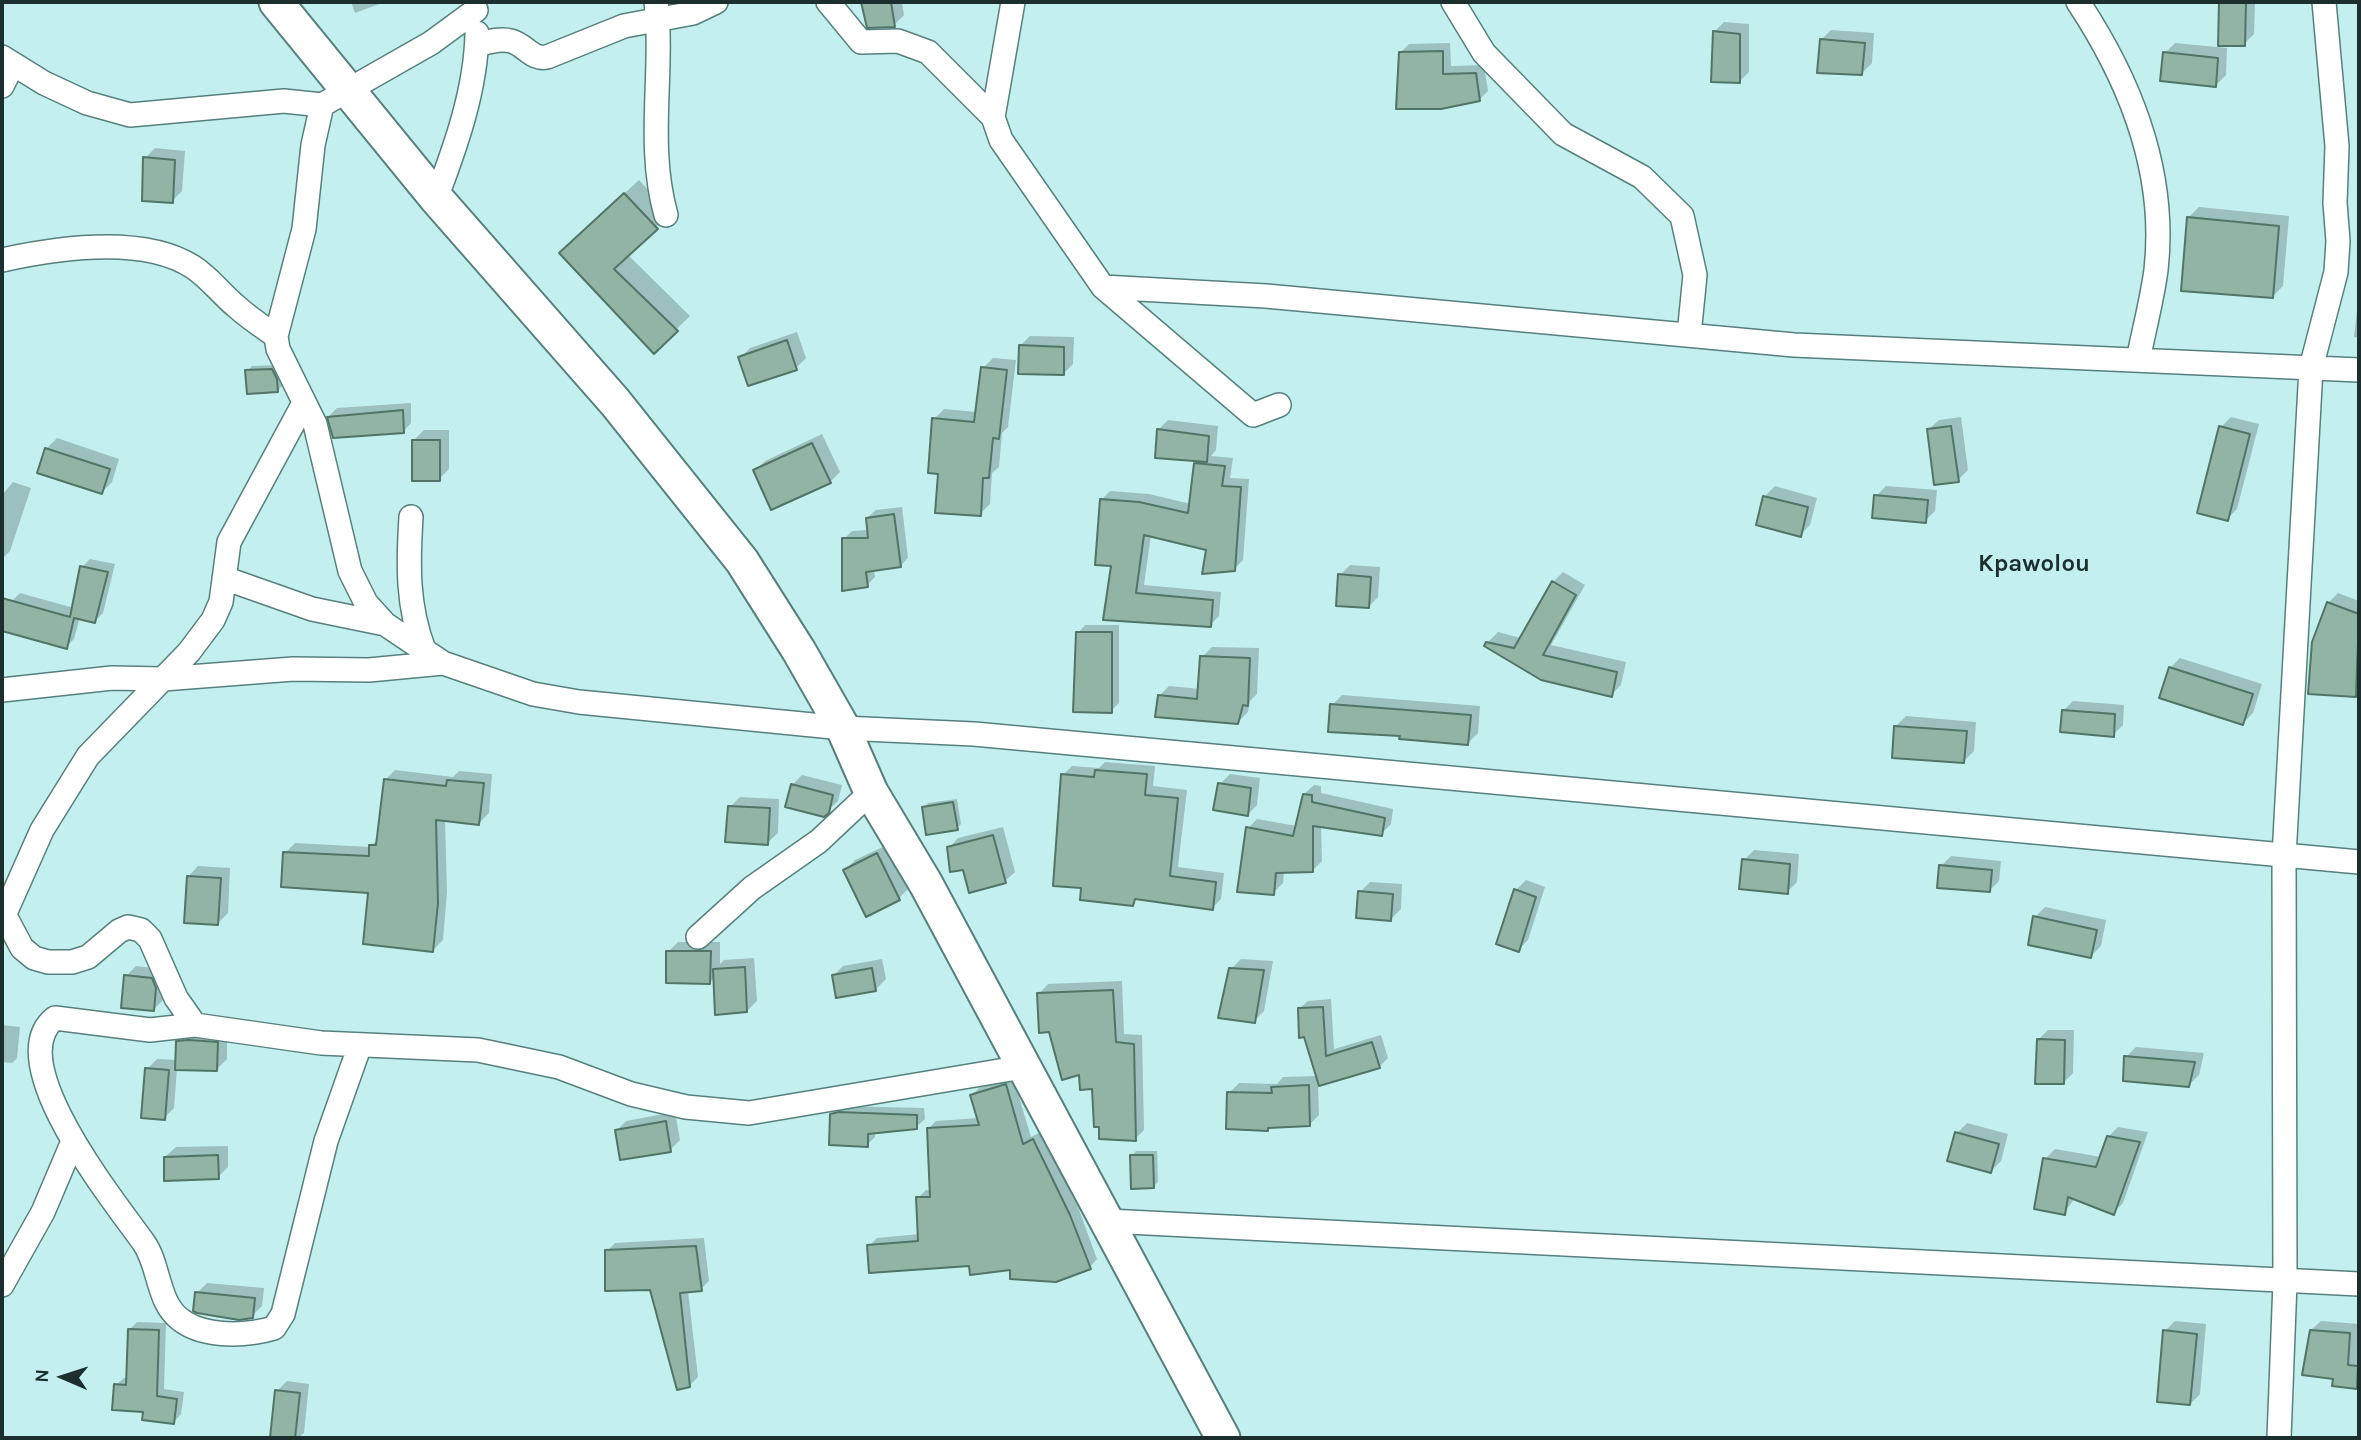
<!DOCTYPE html>
<style>
body{margin:0}
#map{position:relative;width:2361px;height:1440px;overflow:hidden;background:#c3f0ee;font-family:Karla,sans-serif}
canvas{display:block}
.frame{position:absolute;inset:0;border:4px solid #1c2e2d;pointer-events:none}
.north{position:absolute;left:28px;top:1342px;width:70px;height:70px;-webkit-text-stroke:5px #c3f0ee;paint-order:stroke;rotate:273deg;font-size:19px;font-weight:700;line-height:28px;text-align:center;color:#1c2e2d}
.north::after{content:'';display:block;margin:auto;width:24px;height:32px;background:#1c2e2d;clip-path:polygon(50% 0,100% 100%,50% 72%,0 100%)}
</style>
<div id="map">
<canvas width="2361" height="1440"></canvas>
<div class="frame"></div>
<div class="north">N</div>
</div>
<script>
const c = document.querySelector('canvas').getContext('2d');
c.lineJoin = 'round';
function paint(path, color) { c.fillStyle = color; c.fill(path, 'evenodd'); }
function trace(path, color, width, dash) { c.strokeStyle = color; c.lineWidth = width; c.lineCap = dash ? 'butt' : 'round'; c.setLineDash(dash || []); c.stroke(path); }
function label(font, color, halo, rows, align = 'center') {
  c.font = font + ' Karla,sans-serif'; c.lineWidth = 7; c.setLineDash([]); c.textBaseline = 'middle'; c.strokeStyle = halo; c.fillStyle = color; for (const [text, x, y, turn = 0] of rows) {
    c.save(); c.translate(x, y); c.rotate((+turn || 0) * Math.PI / 180); c.textAlign = isNaN(turn) ? turn : align; if (halo) c.strokeText(text, 0, 0); c.fillText(text, 0, 0); c.restore();
  }
}
const shadow = new Path2D(`
 M351,2H385L355,13Z
 M863,2H902L904,15L894,25L868,26Z
 M2221,2H2255L2254,34L2244,44H2220Z
 M1724,22L1749,24V72L1739,82L1714,32Z
 M1831,30L1874,33L1872,63L1862,73L1821,40Z
 M1450,43L1451,66L1484,65L1488,91L1480,99L1400,53L1409,44Z
 M2175,43L2227,48L2226,75L2216,85L2165,53Z
 M155,148L185,151L182,191L172,201L145,158Z
 M639,180L670,214L627,254L690,316L654,351L575,239Z
 M2199,207L2289,216L2283,286L2273,296L2189,217Z
 M2359,292V338L2354,337Z
 M797,332L806,358L796,368L740,358L750,348Z
 M1030,336L1074,337L1073,364L1063,374L1020,346Z
 M993,358L1016,360L1008,427L1002,433L999,467L992,473L990,504L980,514L934,419L944,409L977,412L983,368Z
 M277,365L282,386L277,391L247,371L252,366Z
 M411,403V423L403,432L334,436L329,416L337,408Z
 M1961,417L1968,470L1958,480L1928,430L1939,420Z
 M2231,417L2259,424L2237,509L2227,519L2221,427Z
 M1168,420L1218,426L1216,450L1211,456L1233,458L1230,478L1249,479L1243,560L1234,569L1208,548L1151,535L1144,585L1221,592L1219,616L1210,625L1105,618L1113,564L1101,500L1110,491L1149,494L1191,504L1196,464L1200,460L1158,430Z
 M424,430H449V469L439,479L414,440Z
 M822,434L840,472L830,482L755,471L765,461Z
 M57,438L119,459L112,482L102,492L39,472L47,448Z
 M13,482L31,488L10,551L2,559V495Z
 M1775,486L1817,498L1810,525L1800,535L1758,524L1765,496Z
 M1886,486L1937,490L1935,511L1925,521L1876,496Z
 M902,507L908,558L900,566L874,570L875,577L867,585L844,539L852,531L869,530L867,518L876,510Z
 M90,559L115,564L103,613L95,621L80,617L74,639L66,647L12,601L20,593L74,608L82,567Z
 M1350,565L1380,567L1378,597L1368,607L1340,575Z
 M1563,572L1585,585L1551,645L1626,662L1621,685L1611,695L1487,643L1498,632L1521,638L1553,582Z
 M2338,593L2359,601V692L2356,696L2328,603Z
 M1085,625H1119V703L1111,711L1078,633Z
 M1212,647L1259,648L1257,694L1250,701L1248,712L1238,722L1159,696L1169,686L1200,689L1202,657Z
 M2180,658L2262,684L2253,713L2243,723L2170,668Z
 M1342,695L1480,706L1478,733L1468,743L1332,705Z
 M2073,701L2124,705L2123,725L2113,735L2063,711Z
 M1906,716L1976,722L1974,751L1964,761L1896,726Z
 M1105,762L1155,766L1153,786L1187,790L1178,867L1224,873L1221,899L1212,908L1138,898L1132,904L1083,887L1063,775L1072,766L1099,768Z
 M395,770L453,777L459,771L492,774L489,813L479,823L445,819L447,892L443,940L433,950L370,891L285,853L295,843L370,847L379,838L385,780Z
 M1230,774L1260,778L1257,805L1247,815L1220,784Z
 M802,775L842,785L838,801L823,815L792,785Z
 M1314,785L1321,786V793L1393,809L1391,824L1381,834L1321,825L1322,861L1312,871H1284L1283,883L1273,893L1248,828L1257,819L1297,826L1304,794Z
 M740,797L779,799L778,833L767,843L730,807Z
 M957,799L961,824L957,828L924,808L928,803Z
 M1003,827L1015,872L1005,881L964,868L949,848L958,838Z
 M887,845L909,888L899,898L845,870L855,860Z
 M1754,850L1799,854L1797,882L1787,892L1744,860Z
 M1951,856L2001,861L1999,881L1989,891L1941,866Z
 M198,866L230,868L228,913L218,923L188,877Z
 M1526,880L1545,887L1528,940L1518,950L1516,890Z
 M1370,882L1402,884L1401,909L1391,919L1360,892Z
 M2045,907L2106,920L2101,946L2091,956L2035,917Z
 M678,942H720V964L724,960L754,958L757,1001L747,1011L715,977L710,982L668,952Z
 M882,959L886,979L876,989L833,976L843,966Z
 M1241,959L1273,961L1264,1011L1254,1021L1231,969Z
 M136,966L162,969L166,977L163,1000L153,1010L126,976Z
 M1122,981L1124,1034L1142,1035L1144,1130L1135,1139L1080,1073L1039,994L1048,984Z
 M1331,999L1334,1049L1381,1035L1388,1058L1379,1067L1318,1085L1319,1115L1309,1125L1271,1126L1267,1130L1229,1093L1239,1083L1277,1084L1283,1077L1318,1076L1299,1009L1308,1001Z
 M2,1025L20,1027L17,1058L12,1063L2,1062Z
 M2048,1030H2074L2073,1073L2063,1083L2038,1040Z
 M187,1032L227,1033V1059L217,1069L177,1068L174,1108L164,1118L147,1069L157,1059L177,1060V1042Z
 M2136,1047L2204,1053L2199,1075L2189,1085L2126,1057Z
 M1013,1077L1031,1137L1041,1132L1078,1207L1097,1259L1090,1267L1012,1268L869,1246L877,1238L920,1234L918,1198L926,1190H931L928,1129L936,1121L979,1118L972,1095L980,1087Z
 M840,1106L924,1108L925,1119L916,1127L875,1132V1137L867,1145L832,1114Z
 M675,1112L680,1140L670,1150L616,1131L626,1121Z
 M1967,1123L2008,1134L2001,1161L1991,1171L1957,1133Z
 M2118,1127L2148,1132L2123,1203L2113,1213L2075,1198L2064,1213L2045,1159L2055,1149L2101,1157L2108,1137Z
 M228,1146V1167L218,1177L165,1157L176,1147Z
 M1136,1151H1157L1158,1182L1153,1187L1132,1156Z
 M704,1238L709,1281L701,1289L688,1291L698,1377L689,1386L651,1288L607,1251L615,1243Z
 M207,1283L264,1288L262,1306L252,1316L206,1315L195,1310L197,1293Z
 M2175,1321L2206,1324L2200,1394L2190,1404L2165,1331Z
 M2321,1321L2359,1324V1387L2334,1385L2335,1377L2311,1330Z
 M137,1322L166,1323L164,1389L184,1392L181,1414L174,1422L145,1410L116,1385L124,1378H128L129,1330Z
 M287,1381L309,1384L304,1433L298,1438H272L277,1391Z
 M2218,1436L2243,1438H2216Z`);
const building = new Path2D(`
 M861,2H891L895,27L867,28Z
 M2219,2H2246L2245,46H2218Z
 M1713,31L1740,34V83L1711,82Z
 M1820,39L1865,43L1862,75L1817,73Z
 M1443,51V74L1476,73L1480,101L1441,109H1396L1399,52Z
 M2163,52L2218,58L2216,87L2160,81Z
 M143,157L175,160L173,203L142,201Z
 M624,193L658,229L614,269L678,331L654,354L559,253Z
 M2187,217L2279,226L2273,298L2181,291Z
 M787,340L797,370L748,386L738,357Z
 M1019,345L1064,347V375L1018,374Z
 M981,367L1007,370L999,439L993,438L989,478H983L981,516L935,513L938,474L928,473L932,418L974,422Z
 M272,369L277,379L278,392L247,394L245,370Z
 M403,410L404,433L333,438L327,417Z
 M1951,426L1959,482L1934,485L1927,429Z
 M2219,426L2250,434L2228,521L2197,513Z
 M1157,429L1209,436L1207,462L1155,458Z
 M412,440H440V481H412Z
 M812,443L831,483L771,510L753,470Z
 M45,448L110,469L102,494L37,473Z
 M1194,463L1225,466L1222,486L1241,487L1235,571L1202,574L1206,550L1144,535L1136,593L1213,600L1211,627L1103,620L1111,566L1095,565L1100,499L1139,502L1188,513Z
 M1874,495L1928,500L1926,523L1872,518Z
 M1763,496L1808,507L1801,537L1756,525Z
 M894,514L901,567L866,572L868,587L842,591V538H868L866,518Z
 M80,566L108,572L95,623L74,618L67,649L2,631V598L70,617Z
 M1338,574L1371,577L1369,608L1336,606Z
 M1552,581L1576,595L1543,655L1617,672L1612,697L1541,680L1484,646L1486,642L1514,648Z
 M2327,602L2359,614L2356,697L2308,694L2312,642Z
 M1076,632H1112V713L1073,712Z
 M1200,656L1250,658L1248,706L1243,705L1238,724L1155,717L1158,695L1197,699Z
 M2169,667L2253,694L2243,725L2159,698Z
 M1330,704L1471,715L1468,745L1399,739L1400,736L1328,732Z
 M2062,710L2115,714L2114,737L2060,732Z
 M1894,726L1967,731L1964,763L1892,758Z
 M1095,770L1147,774L1145,795L1178,798L1170,876L1216,882L1213,910L1135,899L1133,906L1080,900L1081,888L1053,886L1061,774L1094,777Z
 M384,779L446,786L447,780L484,783L479,825L436,820L438,903L433,952L363,944L368,893L281,887L283,852L369,856V845H376Z
 M1218,783L1251,788L1248,816L1213,810Z
 M791,784L833,795L829,813L824,817L785,807Z
 M1303,794L1312,795V802L1385,818L1382,836L1313,826V872L1276,873L1274,895L1237,892L1246,827L1293,836Z
 M953,802L958,830L926,835L922,807Z
 M728,806L770,808L768,845L725,842Z
 M993,835L1006,883L969,893L963,870L950,872L947,847Z
 M877,853L900,900L866,917L843,870Z
 M1742,859L1790,864L1788,894L1739,889Z
 M1939,865L1992,870L1990,892L1937,888Z
 M187,876L221,878L218,925L184,923Z
 M1514,889L1536,897L1519,952L1496,944Z
 M1358,891L1393,894L1391,921L1356,918Z
 M2033,916L2097,930L2091,958L2028,945Z
 M666,951H711L710,984L666,983Z
 M745,967L747,1012L715,1015L713,969Z
 M872,968L876,991L836,998L832,975Z
 M1229,968L1264,970L1255,1023L1218,1018Z
 M124,975L152,978L156,988L154,1011L121,1008Z
 M1113,990L1116,1042L1134,1044L1136,1141L1099,1139V1127H1094L1092,1089L1080,1090L1079,1075L1062,1080L1049,1032L1039,1033L1037,993Z
 M1323,1007L1326,1056L1372,1042L1380,1068L1319,1086L1304,1037L1299,1038L1298,1008Z
 M2037,1039L2065,1040L2064,1084H2035Z
 M189,1040L218,1042L217,1071L175,1070L176,1041Z
 M2124,1056L2195,1062L2189,1087L2123,1081Z
 M145,1068L169,1070L165,1120L141,1118Z
 M1006,1084L1023,1144L1033,1139L1070,1215L1091,1269L1056,1282L1010,1279V1270L970,1275L969,1266L869,1273L867,1245L918,1241L916,1197H930L927,1128L979,1125L970,1095Z
 M1309,1085L1310,1126L1268,1128V1131L1226,1129L1227,1092L1272,1093L1271,1087Z
 M839,1112L917,1115V1129L868,1134V1147L829,1145L830,1114Z
 M666,1121L671,1152L620,1160L615,1130Z
 M1955,1132L1999,1144L1991,1173L1947,1161Z
 M2107,1136L2140,1142L2114,1215L2068,1197L2065,1215L2034,1209L2043,1158L2096,1167Z
 M218,1155L219,1179L164,1181V1157Z
 M1130,1155H1153L1154,1188L1131,1189Z
 M696,1246L702,1291L680,1293L690,1387L677,1390L650,1290L605,1291V1250Z
 M195,1292L255,1298L253,1318L239,1320L197,1313L193,1311Z
 M128,1329L159,1330L157,1396L177,1399L174,1424L142,1420L143,1412L112,1410L114,1384L126,1385Z
 M2163,1330L2197,1334L2190,1405L2157,1402Z
 M2310,1330L2350,1333L2348,1365L2358,1366L2357,1389L2332,1386L2333,1379L2302,1375Z
 M275,1390L300,1393L295,1438H270Z`);
const street = new Path2D(`
 M656,2C664,73 646,144 666,215
 M828,2L861,42L898,41L928,52L993,117L1001,140L1103,287L1253,415L1279,405
 M1453,2L1484,53L1563,134L1642,177L1682,216L1695,275L1689,335
 M2078,2C2131,82 2167,173 2156,270C2152,300 2144,330 2138,360
 M477,45C488,42 500,38 511,41C526,45 531,60 547,57L624,26L693,13L716,2
 M2,57L44,83L87,103L130,115L284,101L322,105
 M2,86L13,64
 M993,117L1013,2
 M436,198C456,146 476,89 477,33
 M2,260C57,248 143,235 193,267C210,278 221,294 237,307C249,318 263,327 276,336
 M1103,287L1266,296L1794,345L2359,370
 M411,517C408,564 407,606 424,650
 M224,578L312,609L385,624
 M443,663L385,624L366,603L350,571L315,424L278,349L276,336L304,229L313,145L322,105L431,43L476,10
 M2,690L112,678L163,679L293,669L369,670L443,663L533,694L579,702L843,728L974,734L2359,862
 M4,914L22,948L34,958L48,962H72L88,957L119,931L128,927L141,930L150,939L176,998L195,1025
 M2,920L42,830L88,756L189,652L213,620L221,602L229,542L304,403
 M698,937L752,888L819,841L871,792
 M360,1045L326,1141L283,1314L274,1328C247,1336 205,1338 181,1320C157,1303 160,1266 144,1243C115,1202 0,1061 55,1018L150,1030L195,1025L321,1043L478,1050L559,1067L631,1094L686,1107L749,1113L1023,1067
 M1108,1221L2359,1284
 M2,1285L43,1212L71,1146
 M2279,1438L2285,1282L2284,856L2311,368L2336,272L2338,241L2335,203L2337,146L2324,2`);
const secondary = new Path2D(`
 M276,2L436,198L615,402L742,561L799,651L843,728L871,792L926,884L1223,1438`);
const neighbourhoodNames = [
 ["Kpawolou",2034,564]
];
paint(shadow, '#0003');
paint(building, '#92b4a5');
trace(building, '#507465', 2);
trace(street, '#55807e', 26);
trace(secondary, '#55807e', 37);
trace(street, '#fff', 23);
trace(secondary, '#fff', 33);
label('bold 24px', '#1c2e2d', '#c3f0ee', neighbourhoodNames);
</script>
